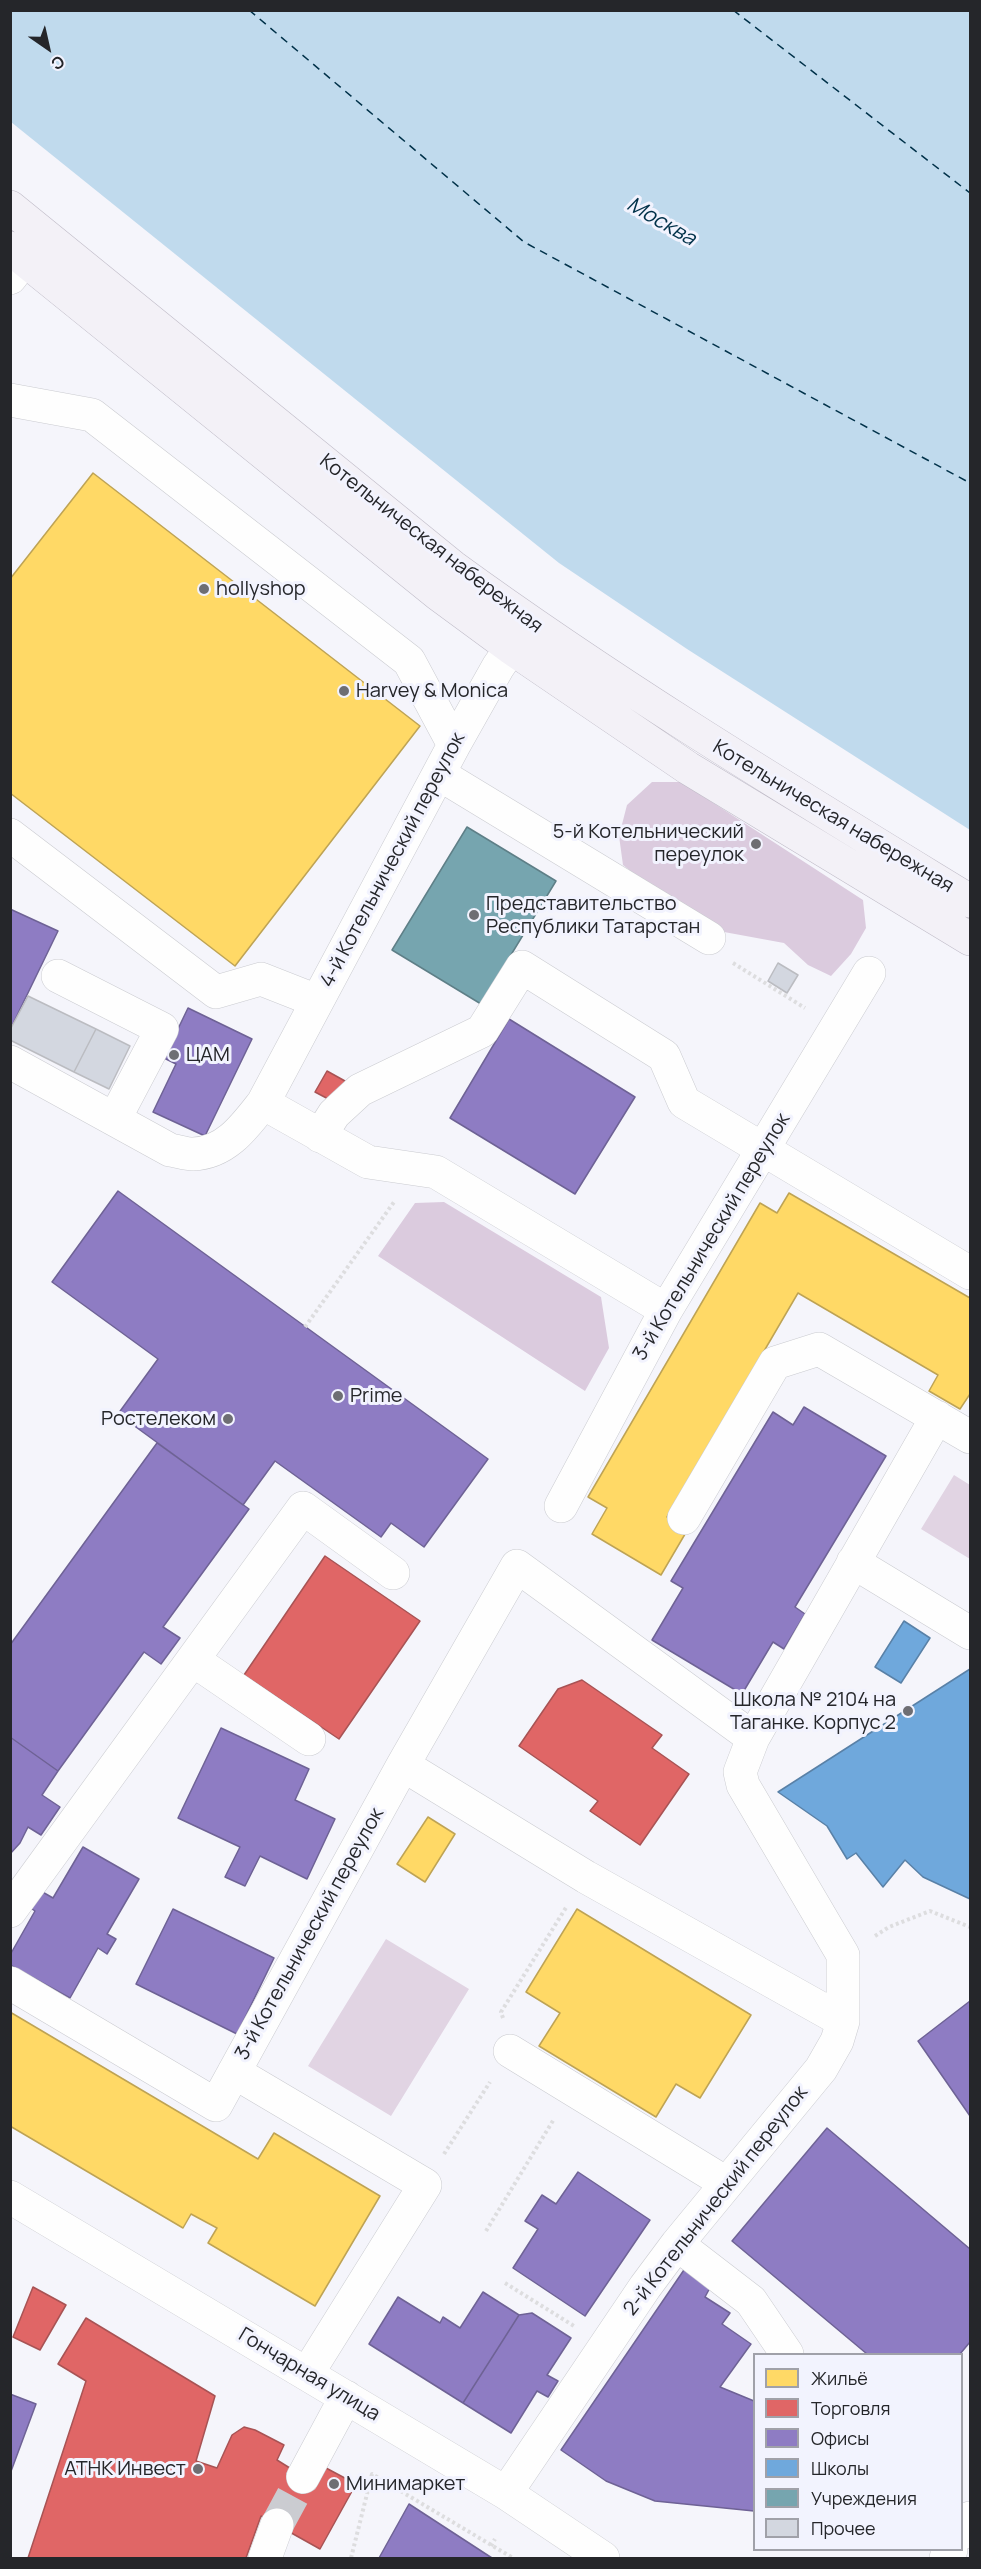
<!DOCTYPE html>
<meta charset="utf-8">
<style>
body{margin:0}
#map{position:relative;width:981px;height:2569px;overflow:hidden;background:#f5f5fb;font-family:Manrope,sans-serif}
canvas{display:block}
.frame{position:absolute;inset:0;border:12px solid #25262a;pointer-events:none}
.legend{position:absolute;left:753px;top:2353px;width:210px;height:198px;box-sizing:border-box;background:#f2f3fe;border:2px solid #a0a1a9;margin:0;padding:8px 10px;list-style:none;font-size:18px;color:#25262a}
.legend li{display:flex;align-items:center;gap:12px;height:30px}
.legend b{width:30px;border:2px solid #a0a1a9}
.north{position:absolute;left:18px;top:18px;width:60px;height:60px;-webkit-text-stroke:4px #f2f3fe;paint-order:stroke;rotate:146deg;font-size:16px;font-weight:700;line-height:24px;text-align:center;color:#25262a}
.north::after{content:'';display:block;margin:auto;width:21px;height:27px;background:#25262a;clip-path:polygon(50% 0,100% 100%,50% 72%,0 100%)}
</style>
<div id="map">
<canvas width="981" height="2569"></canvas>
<div class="frame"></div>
<ul class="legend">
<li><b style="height:16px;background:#ffd966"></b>Жильё</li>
<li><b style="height:16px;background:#e06666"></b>Торговля</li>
<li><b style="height:16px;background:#8e7cc3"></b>Офисы</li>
<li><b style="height:16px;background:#6fa8dc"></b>Школы</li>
<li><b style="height:16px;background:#76a5af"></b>Учреждения</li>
<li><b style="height:16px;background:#d3d7e0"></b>Прочее</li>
</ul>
<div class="north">С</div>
</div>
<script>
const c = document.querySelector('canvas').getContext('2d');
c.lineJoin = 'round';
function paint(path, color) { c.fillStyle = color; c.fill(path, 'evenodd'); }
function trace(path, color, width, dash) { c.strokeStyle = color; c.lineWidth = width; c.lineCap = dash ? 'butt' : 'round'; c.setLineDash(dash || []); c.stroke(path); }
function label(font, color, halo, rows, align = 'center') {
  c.font = font + ' Manrope,sans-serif'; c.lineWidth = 6; c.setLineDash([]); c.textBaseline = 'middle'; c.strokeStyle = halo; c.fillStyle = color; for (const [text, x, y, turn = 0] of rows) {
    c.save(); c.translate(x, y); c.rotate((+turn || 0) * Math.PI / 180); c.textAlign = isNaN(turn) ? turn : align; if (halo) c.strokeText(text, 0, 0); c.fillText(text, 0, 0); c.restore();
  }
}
const green = new Path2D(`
 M954,1475L970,1485V1559L921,1529Z
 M386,1939L469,1989L391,2116L308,2066Z`);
const forest = new Path2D(`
 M652,782H681L863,900L866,928L851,954L831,976L808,965L784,943L724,932L648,885L623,865L619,836L627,805Z
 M444,1202L601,1297L609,1348L585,1391L378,1256L415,1203Z`);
const water = new Path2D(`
 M10,11H970V830L687,649L559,563L11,122Z`);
const homes = new Path2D(`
 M93,473L420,726L235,966L10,793V579Z
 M789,1193L970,1298V1394L960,1409L929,1391L938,1375L798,1293L667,1517L688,1529L661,1575L592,1534L607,1508L588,1497L760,1203L777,1213Z
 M428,1817L455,1834L425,1882L397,1864Z
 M577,1909L751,2015L700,2098L676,2084L656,2117L539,2046L560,2013L526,1992Z
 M10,2012L258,2159L274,2133L380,2196L315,2306L208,2243L217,2228L191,2214L183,2228L10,2126Z`);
const shops = new Path2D(`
 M327,1071L345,1081L334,1102L315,1092Z
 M325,1556L420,1621L339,1739L244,1675Z
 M582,1680L662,1735L652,1748L689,1774L640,1845L590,1811L598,1801L519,1746L558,1689Z
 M33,2287L66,2305L40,2350L13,2337Z
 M86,2318L215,2396L196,2461L217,2468L232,2435L244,2427L255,2430L284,2445L277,2460L317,2485L326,2468L356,2484L320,2549L261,2516L246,2558H28L86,2381L58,2364Z`);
const offices = new Path2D(`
 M10,909L58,931L10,1030Z
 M188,1008L252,1039L205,1136L153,1112L176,1064L164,1058Z
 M509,1019L635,1097L575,1194L450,1118Z
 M118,1191L488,1459L424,1547L391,1523L381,1537L275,1461L243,1505L118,1414L158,1359L52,1282Z
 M804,1407L886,1456L795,1607L805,1614L784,1649L773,1642L742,1694L652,1640L683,1588L671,1581L773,1412L793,1425Z
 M157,1443L249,1509L163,1627L180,1638L161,1664L144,1652L58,1771L10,1737V1645Z
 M221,1728L309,1769L295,1800L335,1819L307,1879L260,1856L245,1886L225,1877L240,1847L178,1818Z
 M10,1737L58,1771L42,1795L60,1807L41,1835L28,1827L20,1843L10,1854Z
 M83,1847L139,1879L107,1934L116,1939L107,1954L98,1948L70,1998L10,1965V1955L35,1911L29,1907L39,1890L53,1898Z
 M173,1909L274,1958L237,2034L136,1984Z
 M970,2001V2116L918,2041Z
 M827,2128L970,2249V2342L960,2354H867L732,2241Z
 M578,2172L650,2220L585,2316L513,2268L538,2229L525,2221L542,2195L556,2204Z
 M686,2267L712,2284L705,2297L730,2313L722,2324L751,2344L720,2387L754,2401V2511L655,2501L606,2481L561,2450Z
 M483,2292L519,2315L463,2403L369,2344L398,2297L440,2323L443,2317L460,2328Z
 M532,2313L571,2338L547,2375L558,2381L548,2397L537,2391L511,2433L463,2403L519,2315Z
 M10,2394L36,2404L10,2474Z
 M409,2504L492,2558H379Z`);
const schools = new Path2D(`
 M904,1621L930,1638L901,1683L875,1667Z
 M970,1669V1899L923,1877L905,1860L883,1887L856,1853L847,1859L827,1826L778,1792Z`);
const public = new Path2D(`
 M467,827L556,881L481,1004L392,950Z`);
const ferry = new Path2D(`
 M249,10L524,242L970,483
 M733,10L970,193`);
const building = new Path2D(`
 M778,963L798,975L787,993L768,981Z
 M28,996L96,1029L74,1072L10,1040V1030Z
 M96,1029L130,1046L109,1089L74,1072Z`);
const minorTunnel = new Path2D(`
 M277,2525L303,2477`);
const path = new Path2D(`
 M733,963L805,1008
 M305,1327L394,1202
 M875,1936L889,1927L930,1911L970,1927
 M503,2018L501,2012L567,1906
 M444,2154L490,2082
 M486,2231L554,2119
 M505,2283L574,2326
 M491,2546L495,2539
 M351,2558L372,2474L513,2558`);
const minor = new Path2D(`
 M10,278L42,237
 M10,400L92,415L409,661L454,745
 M439,774L709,938
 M10,835L216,992L261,979L317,1001
 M58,976L162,1029L115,1118
 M10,1062L170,1150C177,1151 186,1154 193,1154C226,1153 245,1126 263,1103L454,745L498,667L528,623
 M263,1103L368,1162L436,1172L666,1310
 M320,1136L334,1114L360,1090L482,1031L522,967L664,1056L684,1102L970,1273
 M561,1506L666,1310L869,973
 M684,1518L775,1363L819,1349L970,1437
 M853,1562L970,1633
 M193,1660L309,1739
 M403,1765L586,1877L843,2021
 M10,1911L303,1508L393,1573
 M10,1983L216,2105L403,1765L517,1566L753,1738
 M510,2051L726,2183
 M234,2072L425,2185L307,2374
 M10,2197L506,2493L603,2558
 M677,2244L751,2301L787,2354
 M303,2477L346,2397
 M506,2493L645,2287L677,2244L821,2069L837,2041L843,2021V1955L743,1785L740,1772L753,1738L937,1417
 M962,2533L970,2518
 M265,2558L277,2525
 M946,2558L951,2550`);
const major = new Path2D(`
 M10,207L453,567C619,688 795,794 970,901
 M10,248L438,594L510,647L688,768L970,939`);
const markers = [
 [204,589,6,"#6e6e73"],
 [344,691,6,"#6e6e73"],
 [756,844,6,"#6e6e73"],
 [474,915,6,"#6e6e73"],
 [174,1055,6,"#6e6e73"],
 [338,1396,6,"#6e6e73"],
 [228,1419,6,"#6e6e73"],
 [908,1711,6,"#6e6e73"],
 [198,2469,6,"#6e6e73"],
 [334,2484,6,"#6e6e73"]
];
const streetNames = [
 ["Котельническая набережная",431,544,38],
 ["Котельническая набережная",833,817,31],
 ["4-й Котельнический переулок",393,860,-62],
 ["3-й Котельнический переулок",712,1237,-59],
 ["3-й Котельнический переулок",310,1934,-61],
 ["2-й Котельнический переулок",716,2201,-52],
 ["Гончарная улица",309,2375,31]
];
const poiNames = [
 ["hollyshop",216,589],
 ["Harvey & Monica",356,691],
 ["5-й Котельнический",744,832,"right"],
 ["переулок",744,855,"right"],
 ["Представительство",486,904],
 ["Республики Татарстан",486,927],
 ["ЦАМ",186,1055],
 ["Prime",350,1396],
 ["Ростелеком",216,1419,"right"],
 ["Школа № 2104 на",896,1700,"right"],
 ["Таганке. Корпус 2",896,1723,"right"],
 ["АТНК Инвест",186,2469,"right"],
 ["Минимаркет",346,2484]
];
const waterNames = [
 ["Москва",661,222,30]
];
paint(green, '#e1d4e3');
paint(forest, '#dbcbde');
paint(water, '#c0daed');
paint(homes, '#ffd966');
trace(homes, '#bea354', 1.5);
paint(shops, '#e06666');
trace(shops, '#a85354', 1.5);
paint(offices, '#8e7cc3');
trace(offices, '#6e6295', 1.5);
paint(schools, '#6fa8dc');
trace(schools, '#5981a7', 1.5);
paint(public, '#76a5af');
trace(public, '#5e7f87', 1.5);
trace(ferry, '#003149', 1.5, [8, 6]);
paint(building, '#d3d7e0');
trace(building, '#bbbcc1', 1.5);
trace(minorTunnel, '#cbccd1', 33, [33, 16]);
trace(minor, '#cacbd0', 34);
trace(major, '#bfbbc7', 34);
trace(path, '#dddddf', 4, [3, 3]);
trace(minor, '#fefefe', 33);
trace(major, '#f3f1f7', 33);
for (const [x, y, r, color] of markers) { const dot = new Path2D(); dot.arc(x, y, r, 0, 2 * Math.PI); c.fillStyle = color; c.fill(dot); trace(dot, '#f2f3fe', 2); }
label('20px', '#25262a', '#f2f3fe', streetNames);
label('20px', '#25262a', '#f2f3fe', poiNames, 'left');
label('italic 21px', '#003149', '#f2f3fe', waterNames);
</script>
